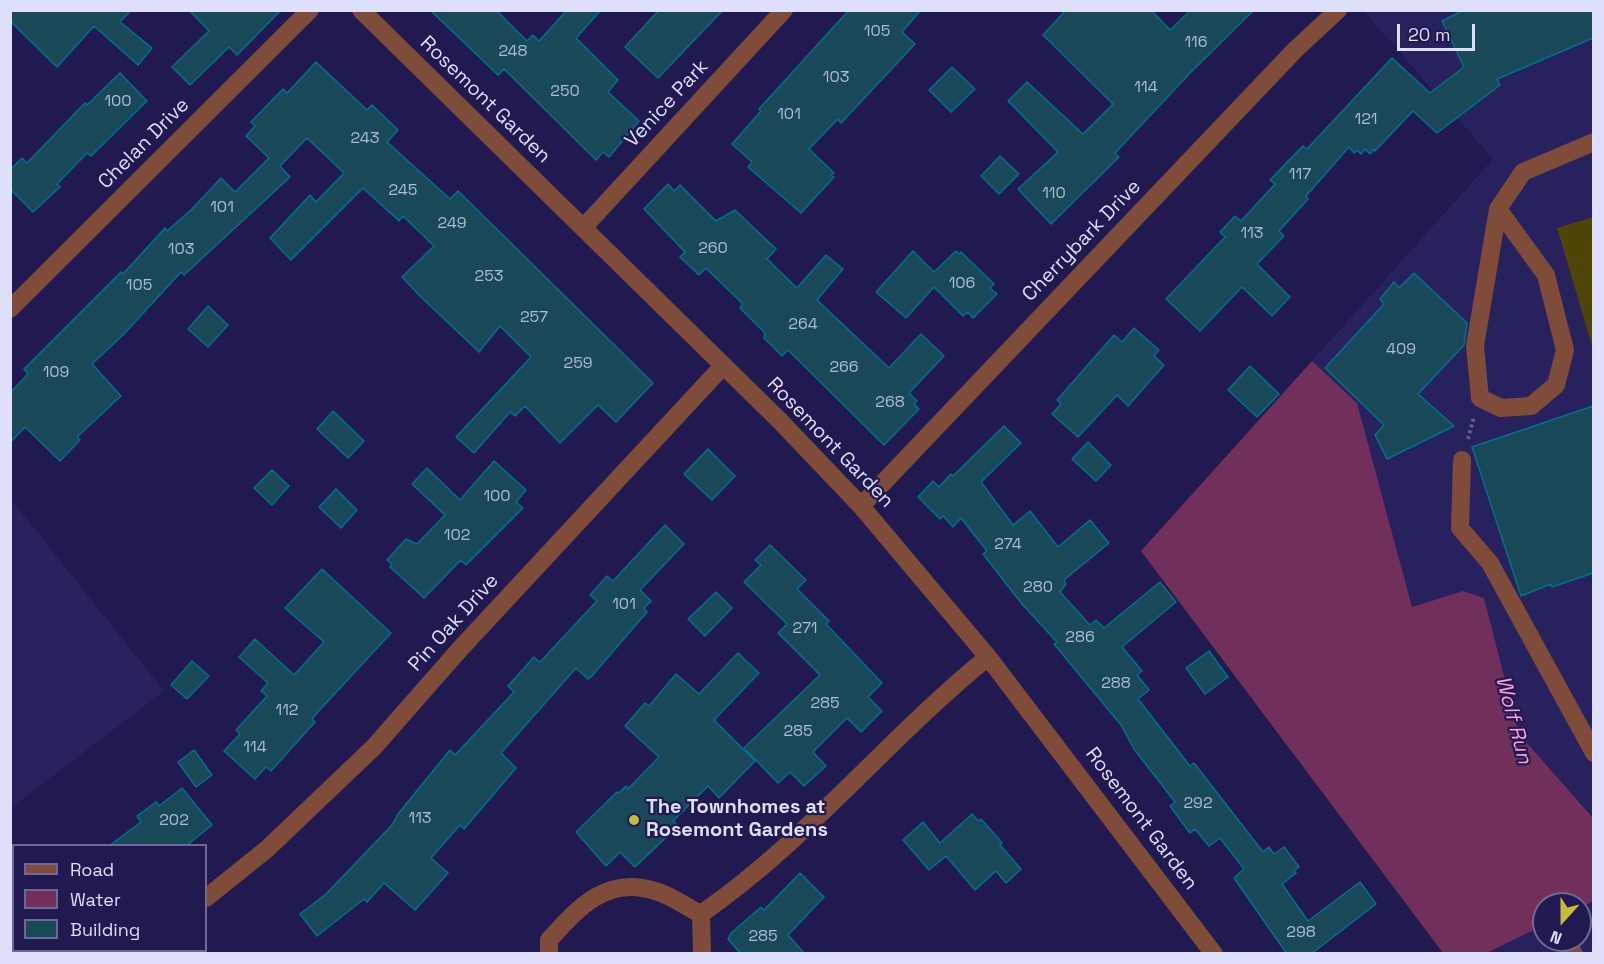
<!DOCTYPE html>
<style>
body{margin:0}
#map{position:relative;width:1604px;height:964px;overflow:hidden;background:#201a50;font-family:"Space Grotesk",sans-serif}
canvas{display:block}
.frame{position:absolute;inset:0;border:12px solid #dddffb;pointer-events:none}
.legend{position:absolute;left:12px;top:844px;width:195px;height:108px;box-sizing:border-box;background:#201a50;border:2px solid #6c6994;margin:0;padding:8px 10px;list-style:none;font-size:18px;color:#dddffb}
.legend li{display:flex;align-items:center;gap:12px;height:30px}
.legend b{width:30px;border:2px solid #6c6994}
.north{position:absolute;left:1532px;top:892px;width:60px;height:60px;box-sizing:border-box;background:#201a50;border:2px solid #6c6994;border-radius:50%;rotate:201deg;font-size:16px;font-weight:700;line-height:24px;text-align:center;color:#dddffb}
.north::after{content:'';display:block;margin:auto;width:21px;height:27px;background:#c9ba3a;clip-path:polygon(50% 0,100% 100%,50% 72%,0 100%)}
.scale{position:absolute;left:1397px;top:24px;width:78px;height:27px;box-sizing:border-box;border:3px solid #dddffb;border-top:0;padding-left:8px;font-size:18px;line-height:21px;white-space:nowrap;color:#dddffb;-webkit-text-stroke:4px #201a50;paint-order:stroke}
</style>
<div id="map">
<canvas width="1604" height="964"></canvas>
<div class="frame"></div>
<ul class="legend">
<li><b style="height:8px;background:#7e4c38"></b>Road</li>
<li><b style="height:16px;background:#71305b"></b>Water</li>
<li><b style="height:16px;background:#194958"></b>Building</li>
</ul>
<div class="north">N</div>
<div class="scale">20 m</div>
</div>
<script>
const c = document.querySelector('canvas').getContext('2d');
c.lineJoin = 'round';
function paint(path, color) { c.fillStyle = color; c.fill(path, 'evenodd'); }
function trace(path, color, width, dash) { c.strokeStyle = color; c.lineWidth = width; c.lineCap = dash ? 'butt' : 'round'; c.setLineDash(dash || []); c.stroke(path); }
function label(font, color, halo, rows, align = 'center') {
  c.font = font + ' "Space Grotesk",sans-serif'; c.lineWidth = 4.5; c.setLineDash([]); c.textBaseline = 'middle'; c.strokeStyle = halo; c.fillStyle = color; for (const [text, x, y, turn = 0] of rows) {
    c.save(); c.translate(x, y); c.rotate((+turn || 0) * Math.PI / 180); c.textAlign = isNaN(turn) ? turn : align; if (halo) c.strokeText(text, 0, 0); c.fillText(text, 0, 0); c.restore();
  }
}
const built = new Path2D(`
 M1364,11H1593V818L1519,734L1484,598L1463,591L1412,607L1357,403L1312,361L1493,159Z
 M11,499L164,691L11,808Z
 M1593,901V953L1487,954L1544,925V940H1580V908Z`);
const green = new Path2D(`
 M1593,217V349L1557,228Z`);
const water = new Path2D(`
 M1312,361L1357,403L1412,607L1463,591L1484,598L1519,734L1593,818V901L1580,908V904H1544V925L1487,953H1443L1141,551Z`);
const building = new Path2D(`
 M10,10H131L120,22L152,48L138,65L94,26L57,67L10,21Z
 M189,10H281L237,55L229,47L190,85L172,67L209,31Z
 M430,10H496L527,41L533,35L539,41L567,10H601L576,38L618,80L608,92L639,121L609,157L603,152L596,160L504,69L498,75Z
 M659,10H723L658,78L625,47Z
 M849,10H921L902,32L915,44L841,123L838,119L809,149L834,173L831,175L834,177L801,213L748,167L752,162L732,144L761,111L759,109Z
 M1066,10H1151L1170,30L1191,10H1254L1190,73L1115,153L1119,157L1051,224L1018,189L1058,152L1008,101L1027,82L1083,134L1113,104L1043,35Z
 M1464,10H1593V38L1497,79L1500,85L1437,133L1413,111L1375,151L1374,149L1370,154L1365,149L1361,154L1357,150L1354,153L1349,147L1306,196L1308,199L1279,231L1284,236L1257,264L1290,297L1272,316L1242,287L1200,331L1166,299L1225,237L1220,232L1235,216L1241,221L1275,184L1270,180L1291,158L1303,146L1307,149L1392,58L1430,93L1464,67L1442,21Z
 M316,62L367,110L372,105L398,130L387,142L450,199L458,191L653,383L616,422L598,405L560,443L525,406L515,416L510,412L474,453L456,437L531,357L500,326L479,352L421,297L402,277L434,246L403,216L399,221L363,188L291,260L270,238L310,195L316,202L344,173L307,138L280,166L290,177L184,275L181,272L123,335L92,364L121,396L77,437L80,440L60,461L25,427L10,443V393L28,374L24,369L121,272L123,274L165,228L167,231L191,210L221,178L235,192L269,158L246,136L255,126L251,122L283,89L287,93Z
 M952,67L975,89L951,112L929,90Z
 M120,73L147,101L91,156L87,153L57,184L60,187L33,212L10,189V170L22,158L27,163L85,103L87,105Z
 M1000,156L1019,174L999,194L981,176Z
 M668,184L674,191L680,185L716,221L735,210L776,249L767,259L797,288L826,255L843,269L817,300L889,368L921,334L944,356L909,393L917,401L914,404L919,409L884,445L788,350L782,356L764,338L765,333L740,308L743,304L713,275L706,268L699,275L680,257L685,252L644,209Z
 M913,251L934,272L956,251L959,254L961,252L994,284L990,288L997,294L973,318L968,312L963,316L934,287L906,318L876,292Z
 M1414,273L1467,323L1464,345L1418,394L1454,426L1387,459L1375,435L1384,425L1325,368L1384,304L1380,299L1394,282L1399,288Z
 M208,306L228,325L208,347L188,329Z
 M1134,328L1159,350L1154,356L1164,365L1128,406L1117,395L1078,437L1052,414L1061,404L1057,400L1114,335L1122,342Z
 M1250,366L1279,394L1257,417L1228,390Z
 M1593,406V573L1552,587L1551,584L1521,596L1472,447Z
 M333,411L364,441L348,458L317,429Z
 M1004,426L1021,443L981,482L1013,525L1030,511L1058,547L1090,520L1109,543L1064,580L1066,584L1060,592L1090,625L1096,620L1104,628L1160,582L1176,602L1122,647L1142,671L1137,675L1149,690L1138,699L1190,766L1194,763L1263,852L1269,847L1274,854L1284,847L1299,867L1294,871L1296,873L1282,884L1308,921L1360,882L1376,904L1311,954H1287L1234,878L1244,869L1220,838L1209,846L1195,829L1190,833L1170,806L1175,802L1134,749L1121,725L1054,644L1057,642L1022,604L983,554L987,551L961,518L953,527L943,516L940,519L918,497L933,481L939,487L951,474L953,476Z
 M1088,442L1111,465L1096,481L1072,459Z
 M708,449L735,476L712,500L684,474Z
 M494,461L526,490L516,502L523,508L466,565L461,560L424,598L390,567L392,564L387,560L406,539L417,544L445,515L412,484L427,468L460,500Z
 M272,470L289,486L272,505L254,488Z
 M336,489L357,510L341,528L319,507Z
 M665,525L684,544L640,590L651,601L644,608L647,612L591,677L588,679L576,668L501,753L516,768L464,829L460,825L431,858L448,873L415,910L384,883L367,902L364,899L317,936L300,914L326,894L392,825L398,814L450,750L455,755L514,692L508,686L534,657L540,662L597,601L590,595L607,576L613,581Z
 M770,545L806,580L797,589L829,621L826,624L882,683L868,697L882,711L861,732L847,718L813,752L826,766L804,786L790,772L778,783L744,748L820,675L778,633L787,624L744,582L761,565L755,560Z
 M322,569L391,633L316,714L312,719L315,722L271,771L266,767L255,779L224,751L240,734L236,730L267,696L261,691L268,683L239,657L255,639L294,675L324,642L285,608Z
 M716,592L732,608L705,636L688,619Z
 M1209,651L1228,677L1205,694L1186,668Z
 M738,653L759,673L714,720L755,761L719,798L708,786L673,821L678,826L635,867L620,852L606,866L576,832L617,792L619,793L626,786L628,789L659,757L625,726L645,703L649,706L676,674L699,694Z
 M192,661L209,676L187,699L171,685Z
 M194,750L212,775L196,787L178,762Z
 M182,788L212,825L186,846H109L141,822L137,816L156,802L159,806Z
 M972,814L978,821L981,819L998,838L1002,843L1000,845L1021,869L1006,883L996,871L975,890L946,856L929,870L903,840L923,822L940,843Z
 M800,873L824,897L788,935L805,954H741L728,939L731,933L761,907L764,910Z`);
const path = new Path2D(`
 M1468,439L1474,417`);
const minor = new Path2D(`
 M361,10L780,421L861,506L988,657L1214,954
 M1498,209L1546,275L1565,350L1556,385L1531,406L1501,408L1480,398L1475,346L1498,209L1523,172L1594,142
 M583,228L784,10
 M10,309L310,10
 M1462,460L1460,528L1490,563L1594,753
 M861,506L1295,50L1338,10
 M206,898L267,849L374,747L460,649L723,366
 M701,914C808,840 888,738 988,657
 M1569,946L1574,954
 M135,954L139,950
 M549,954V940C578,908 607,875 655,891C671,895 686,907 701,914L702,954`);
const markers = [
 [634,820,6,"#c9ba3a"]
];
const numberNames = [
 ["105",877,32],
 ["116",1196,43],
 ["248",513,52],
 ["103",836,78],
 ["114",1146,88],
 ["250",565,92],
 ["100",118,102],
 ["101",789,115],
 ["121",1366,120],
 ["243",365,139],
 ["117",1300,175],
 ["245",403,191],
 ["110",1054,194],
 ["101",222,208],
 ["249",452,224],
 ["113",1252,234],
 ["260",713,249],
 ["103",181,250],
 ["253",489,277],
 ["106",962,284],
 ["105",139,286],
 ["257",534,318],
 ["264",803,325],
 ["409",1401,350],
 ["259",578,364],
 ["266",844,368],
 ["109",56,373],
 ["268",890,403],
 ["100",497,497],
 ["102",457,536],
 ["274",1008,545],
 ["280",1038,588],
 ["101",624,605],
 ["271",805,629],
 ["286",1080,638],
 ["288",1116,684],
 ["285",825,704],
 ["112",287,711],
 ["285",798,732],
 ["114",255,748],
 ["292",1198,804],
 ["113",420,819],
 ["202",174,821],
 ["298",1301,933],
 ["285",763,937]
];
const streetNames = [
 ["Rosemont Garden",485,100,44],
 ["Venice Park",667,104,-47],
 ["Chelan Drive",144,144,-45],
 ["Cherrybark Drive",1082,241,-46],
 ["Rosemont Garden",830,443,46],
 ["Pin Oak Drive",454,623,-48],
 ["Rosemont Garden",1141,819,53]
];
const poiNames = [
 ["The Townhomes at",646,808],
 ["Rosemont Gardens",646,831]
];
const waterNames = [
 ["Wolf Run",1513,720,75]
];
paint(built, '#27215e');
paint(green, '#4d4606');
paint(water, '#71305b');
paint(building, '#194958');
trace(building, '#00718d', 1.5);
trace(path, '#605d8a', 4, [3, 3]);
trace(minor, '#7e4c38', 18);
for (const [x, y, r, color] of markers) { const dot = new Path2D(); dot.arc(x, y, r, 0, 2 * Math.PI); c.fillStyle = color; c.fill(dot); trace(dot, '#201a50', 2); }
label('16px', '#acbad2', null, numberNames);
label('20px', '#dddffb', '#201a50', streetNames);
label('bold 20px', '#dddffb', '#201a50', poiNames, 'left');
label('italic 21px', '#ff9edb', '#201a50', waterNames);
</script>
